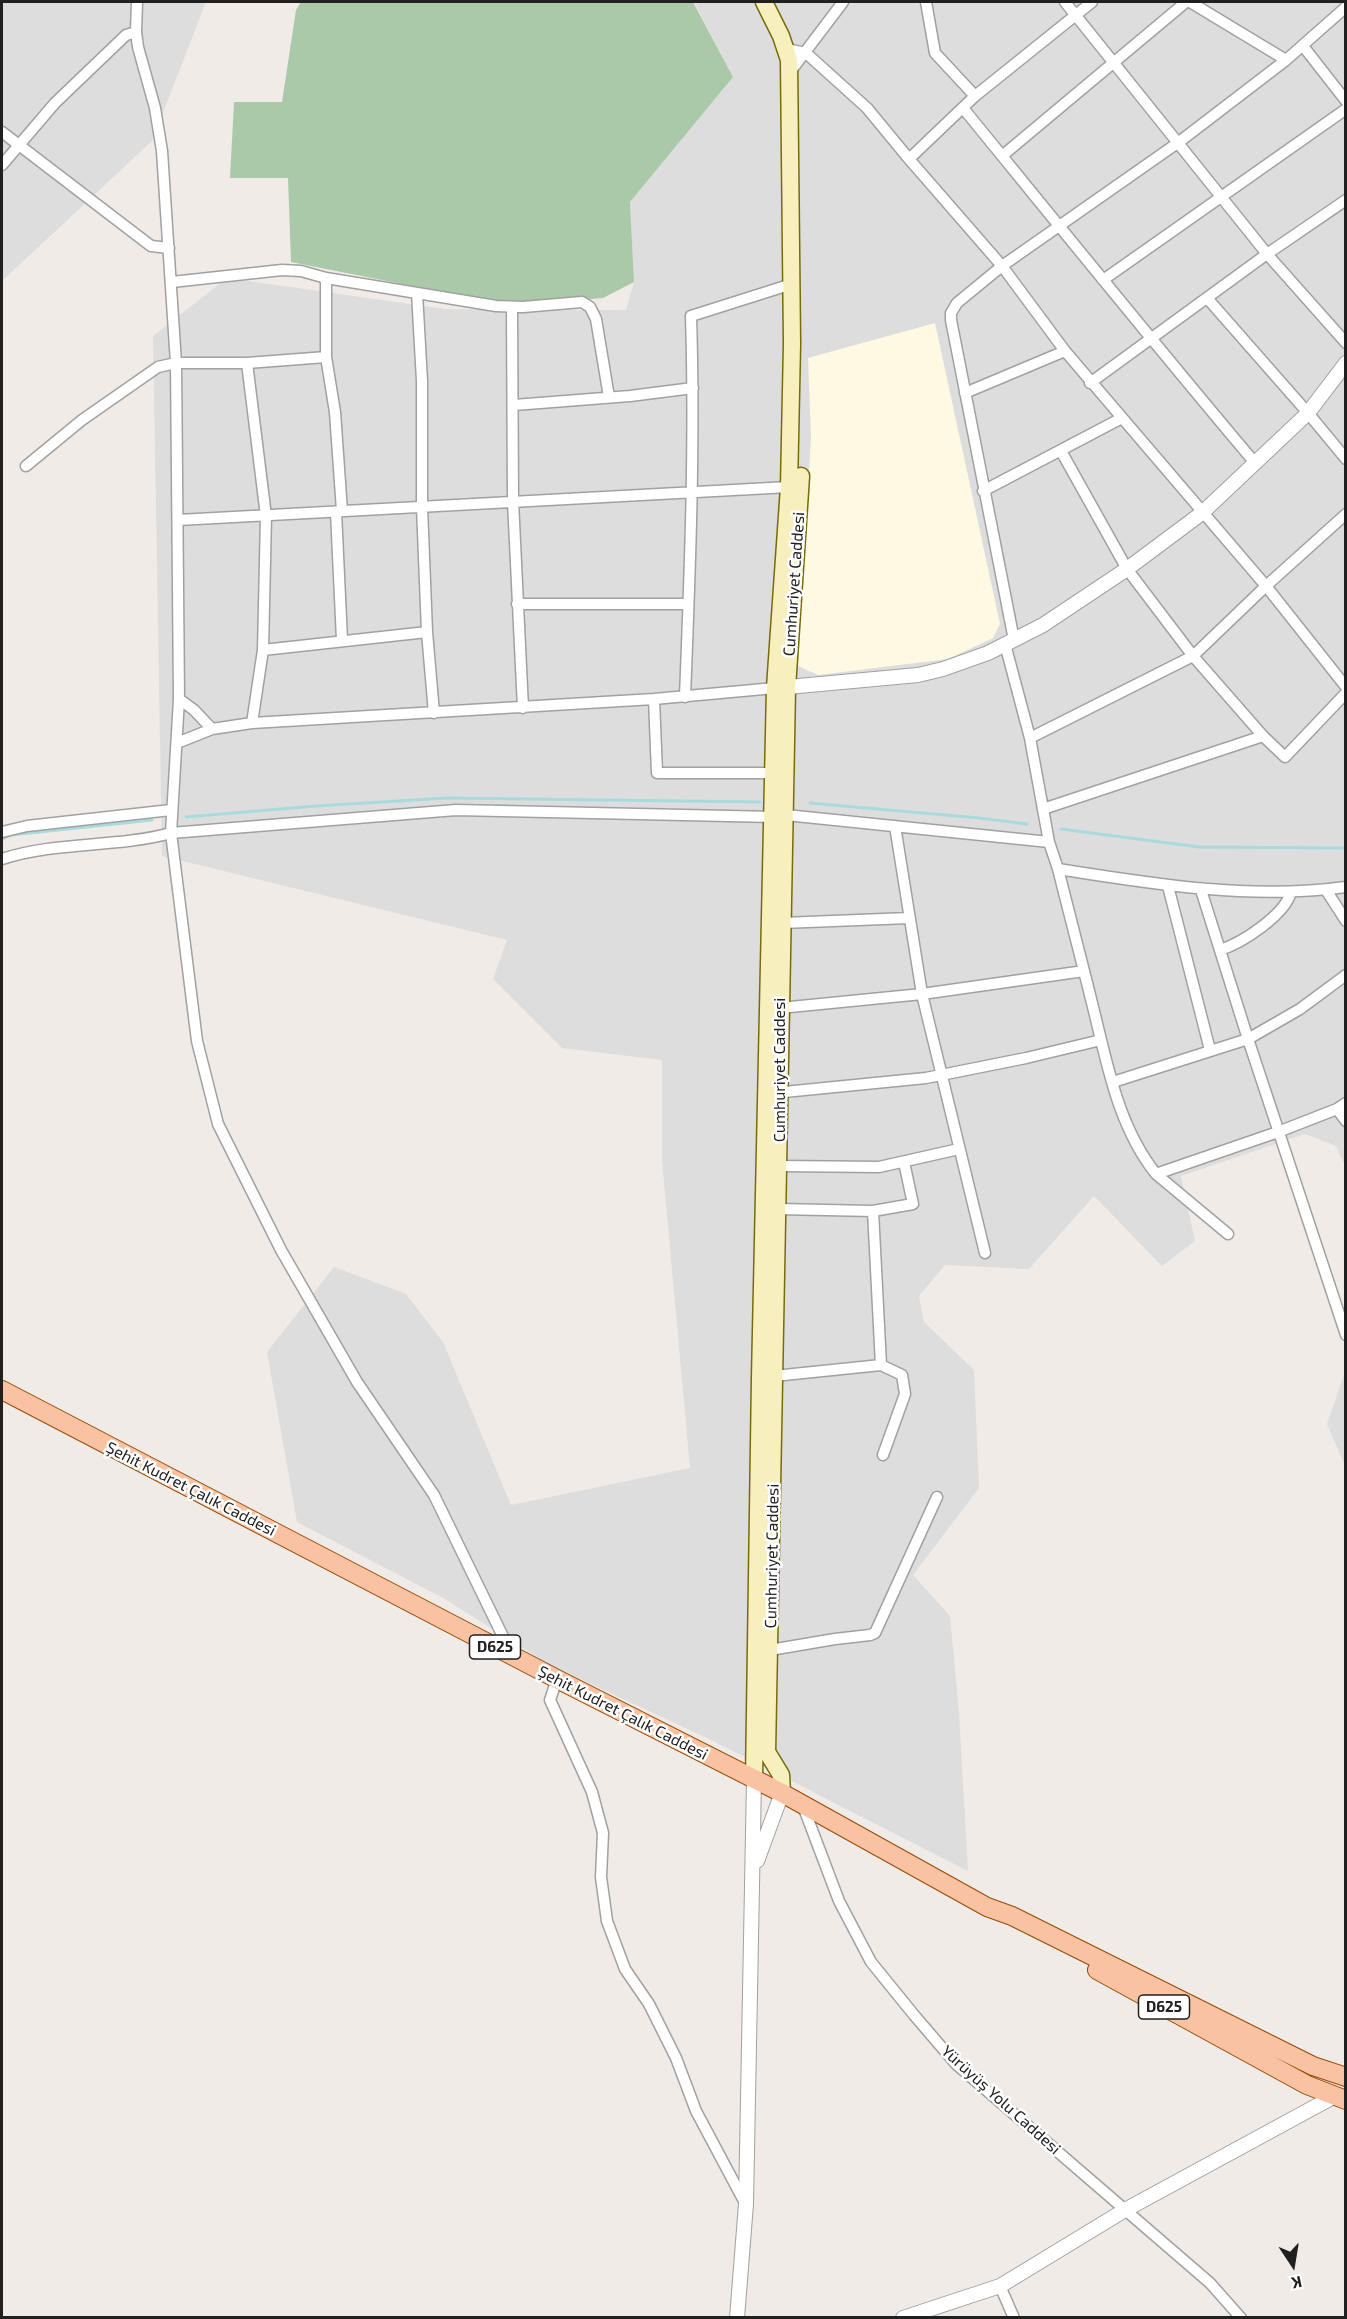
<!DOCTYPE html>
<meta charset="utf-8">
<style>
body{margin:0}
#map{position:relative;width:1347px;height:2319px;overflow:hidden;background:#f0ebe7;font-family:"Exo 2",sans-serif}
canvas{display:block}
.frame{position:absolute;inset:0;border:3px solid #202020;pointer-events:none}
.north{position:absolute;left:1263px;top:2235px;width:60px;height:60px;-webkit-text-stroke:4px #fff;paint-order:stroke;rotate:168deg;font-size:16px;font-weight:700;line-height:24px;text-align:center;color:#202020}
.north::after{content:'';display:block;margin:auto;width:21px;height:27px;background:#202020;clip-path:polygon(50% 0,100% 100%,50% 72%,0 100%)}
</style>
<div id="map">
<canvas width="1347" height="2319"></canvas>
<div class="frame"></div>
<div class="north">K</div>
</div>
<script>
const c = document.querySelector('canvas').getContext('2d');
c.lineJoin = 'round';
function paint(path, color) { c.fillStyle = color; c.fill(path, 'evenodd'); }
function trace(path, color, width, dash) { c.strokeStyle = color; c.lineWidth = width; c.lineCap = dash ? 'butt' : 'round'; c.setLineDash(dash || []); c.stroke(path); }
function label(font, color, halo, rows, align = 'center') {
  c.font = font + ' "Exo 2",sans-serif'; c.lineWidth = 5; c.setLineDash([]); c.textBaseline = 'middle'; c.strokeStyle = halo; c.fillStyle = color; for (const [text, x, y, turn = 0] of rows) {
    c.save(); c.translate(x, y); c.rotate((+turn || 0) * Math.PI / 180); c.textAlign = isNaN(turn) ? turn : align; if (halo) c.strokeText(text, 0, 0); c.fillText(text, 0, 0); c.restore();
  }
}
const residential = new Path2D(`
 M2,2H206L152,141L2,281Z
 M694,2H1345V1166L1336,1146L1305,1134L1181,1176L1195,1241L1162,1266L1094,1196L1029,1269L945,1265L919,1296L924,1322L974,1370L979,1488L913,1575L950,1616L959,1712L968,1871L713,1741L548,1664L445,1599L297,1522L267,1352L334,1267L406,1294L443,1342L511,1505L690,1468L662,1160V1060L562,1048L493,979L507,940L162,856L153,336L227,278L445,309L626,310L634,282L630,202L733,77Z
 M1345,1372V1466L1327,1424Z`);
const education = new Path2D(`
 M935,323L1000,624L993,638L948,659L818,675L798,666L811,437L808,358Z`);
const cemetery = new Path2D(`
 M301,2H693L733,77L630,202L634,282L603,298L513,306L291,262L288,178H230L234,102H282L296,10Z`);
const stream = new Path2D(`
 M810,803L979,818L1027,824
 M186,817L316,806L447,798L760,802
 M1061,829L1199,847L1346,848
 M2,839L11,835L152,820`);
const minor = new Path2D(`
 M137,2L136,32L138,47L155,108L162,151L176,363L179,699L171,833L456,810L774,817
 M926,2L935,53L975,96
 M1065,2L1267,254L1346,343
 M1190,2L1286,60
 M1303,46L1346,101
 M786,49L806,53L867,108L909,159L1002,266L1065,351L1266,586L1346,687
 M790,72L843,2
 M963,108C1060,227 1156,346 1255,463
 M2,132L151,246L169,248
 M1002,156L1186,2
 M909,159L975,96L1092,2
 M2,165L55,103L126,35L136,32
 M326,278V357L335,412L342,511
 M1103,280L1346,109
 M172,282L282,270L301,271L326,278L496,306L523,307L582,302L590,307L596,319L609,397
 M417,293L422,381V507L427,632L434,713
 M1207,298L1308,413L1346,459
 M512,308L513,501L523,708
 M247,363L266,516L263,650L252,723
 M1090,383L1267,254L1346,200
 M965,393L1065,351
 M514,405L630,396L693,388
 M1061,451L1127,569L1193,656L1263,736L1285,757L1346,693
 M26,466L82,420L158,367L176,363H247L326,357
 M983,491L1120,419
 M336,512L342,640
 M178,520L789,487
 M517,604H688
 M1014,640L951,320V313L957,303L1002,266L1179,142L1286,60L1346,7
 M1005,644L1030,738L1049,842L1058,869C1069,913 1081,958 1092,1003C1107,1062 1117,1125 1156,1174L1278,1132L1337,1109L1346,1103
 M263,650L427,632
 M685,697C690,570 695,443 691,316L792,284
 M179,699L194,710L212,729
 M654,699L657,773H773
 M1030,738L1193,656L1266,586L1346,514
 M177,743L212,729L252,723L654,699L775,688
 M1043,809L1263,736
 M786,815L1049,842
 M895,826L922,994L985,1253
 M2,832L27,826L171,810
 M2,859C57,841 116,848 171,833L197,1041L218,1124L281,1250L357,1382L434,1495L511,1653
 M1058,869C1153,884 1249,900 1346,887
 M1168,886L1210,1050
 M1201,890L1248,1039L1346,1335
 M1326,890L1346,921
 M782,923L909,918
 M1220,950C1242,943 1285,915 1291,892
 M780,1008L922,994L1084,971
 M1113,1082L1248,1039L1300,1009L1346,975
 M774,1093L926,1078L1026,1058L1101,1040
 M1337,1109L1346,1121
 M779,1166L879,1167L959,1149
 M1156,1174L1228,1234
 M778,1209L873,1211L913,1204L904,1162
 M873,1211L881,1365
 M774,1376L881,1365L902,1375L905,1394L883,1455
 M770,1650L835,1639L870,1635L875,1633L937,1497
 M557,1679L550,1700L592,1792L603,1833L601,1877L607,1921L625,1969L649,2004L676,2058L696,2111L745,2203
 M803,1806L839,1901L871,1962L914,2015L956,2064L1210,2283L1241,2318
 M1000,2286L1014,2318`);
const tertiary = new Path2D(`
 M777,688L918,675L943,669L988,653L1043,625L1127,569L1202,513L1308,413L1346,363
 M757,1861L782,1793
 M737,2318L746,2204L754,1780
 M903,2318L1000,2286L1125,2210L1333,2097`);
const secondary = new Path2D(`
 M754,1780L760,1378L775,688L789,487L792,344L789,60L781,36L764,2
 M782,1793L781,1775L767,1752L787,688L801,476`);
const primary = new Path2D(`
 M2,1390L557,1679L782,1793L987,1907L1012,1916L1313,2066L1346,2077
 M1097,1970L1307,2085L1346,2100`);
const shields = [
 [495,1647,51],
 [1164,2007,51]
];
const shieldNames = [
 ["D625",495,1647],
 ["D625",1164,2007]
];
const streetNames = [
 ["Cumhuriyet Caddesi",794,584,-86],
 ["Cumhuriyet Caddesi",780,1070,-90],
 ["Şehit Kudret Çalık Caddesi",191,1489,27],
 ["Cumhuriyet Caddesi",772,1556,-89],
 ["Şehit Kudret Çalık Caddesi",623,1713,27],
 ["Yürüyüş Yolu Caddesi",1001,2100,42]
];
paint(residential, '#dedddd');
paint(education, '#fef9e2');
paint(cemetery, '#aac9a9');
trace(stream, '#a9dbdc', 3);
trace(minor, '#a1a1a1', 13);
trace(tertiary, '#a1a1a1', 16);
trace(secondary, '#766c09', 19);
trace(primary, '#974a05', 20);
trace(minor, '#fff', 10);
trace(tertiary, '#fff', 14);
trace(secondary, '#f8efbe', 16);
trace(primary, '#f9c3a3', 18);
for (const [x, y, w] of shields) { const box = new Path2D(); box.roundRect(x - w / 2, y - 12, w, 24, 4.5); c.fillStyle = '#fff'; c.fill(box); trace(box, '#202020', 1.5); }
label('bold 15px', '#202020', null, shieldNames);
label('16px', '#202020', '#fff', streetNames);
</script>
